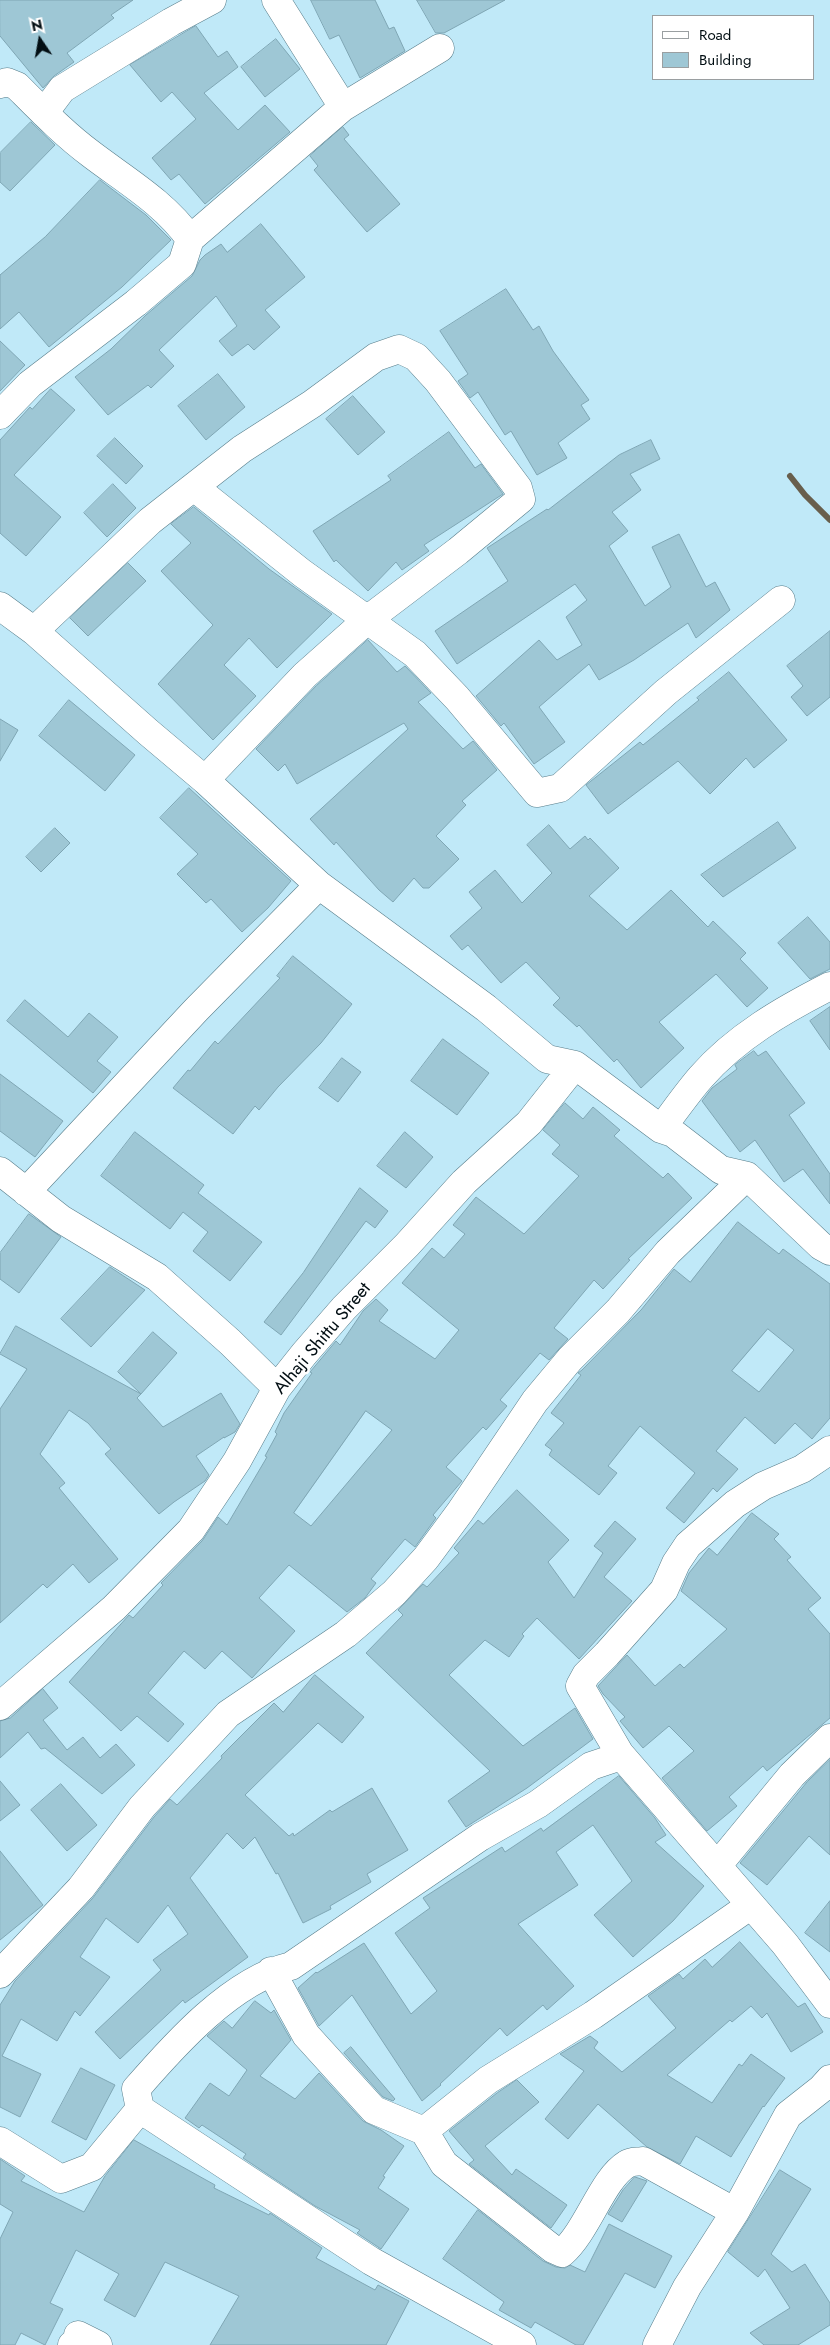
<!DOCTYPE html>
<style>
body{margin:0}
#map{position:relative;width:830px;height:2345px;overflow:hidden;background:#c0e9f8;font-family:Jost,sans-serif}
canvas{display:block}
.legend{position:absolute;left:652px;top:15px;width:162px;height:65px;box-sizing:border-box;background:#fff;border:1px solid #9a9fa1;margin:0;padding:6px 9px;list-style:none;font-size:15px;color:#020e13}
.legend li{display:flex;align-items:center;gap:10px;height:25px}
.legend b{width:25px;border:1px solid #9a9fa1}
.north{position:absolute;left:15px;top:15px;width:50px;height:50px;-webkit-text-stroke:4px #fff;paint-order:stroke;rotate:348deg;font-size:14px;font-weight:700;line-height:20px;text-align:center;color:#020e13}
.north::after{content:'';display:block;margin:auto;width:18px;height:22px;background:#020e13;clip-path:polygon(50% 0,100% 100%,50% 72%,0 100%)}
</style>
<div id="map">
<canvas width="830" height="2345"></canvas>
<ul class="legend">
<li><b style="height:6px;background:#fff"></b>Road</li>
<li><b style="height:14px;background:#9ec7d5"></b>Building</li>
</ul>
<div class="north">N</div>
</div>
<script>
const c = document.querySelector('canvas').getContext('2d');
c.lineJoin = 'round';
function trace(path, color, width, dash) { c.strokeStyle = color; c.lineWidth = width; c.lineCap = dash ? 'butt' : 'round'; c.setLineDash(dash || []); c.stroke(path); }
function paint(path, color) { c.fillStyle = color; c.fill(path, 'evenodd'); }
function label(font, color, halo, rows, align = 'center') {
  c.font = font + ' Jost,sans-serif'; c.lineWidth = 5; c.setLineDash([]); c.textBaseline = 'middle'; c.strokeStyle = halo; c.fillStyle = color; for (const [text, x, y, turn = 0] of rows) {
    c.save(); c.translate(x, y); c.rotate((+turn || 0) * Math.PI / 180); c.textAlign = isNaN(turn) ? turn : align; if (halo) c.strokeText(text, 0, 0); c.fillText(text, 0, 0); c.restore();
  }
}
const stream = new Path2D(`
 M790,476L805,495L830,520`);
const building = new Path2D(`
 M0,0H133L111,15L114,18L67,53L74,62L54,76L43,88L0,36Z
 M311,0H375L389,29L394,27L405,51L360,78L339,35L330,39Z
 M417,0H505L444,33H436Z
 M196,26L218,57L227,51L238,67L204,93L238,130L265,105L290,132L205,204L179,174L171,180L152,158L196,119L172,92L161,102L130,65Z
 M276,39L300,69L265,97L241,67Z
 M31,122L55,145L10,191L0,182V153Z
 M343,127L349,135L344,139L400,204L367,232L314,170L318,166L310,156Z
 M100,180L146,215L171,240L122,287L49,347L19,312L0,329V275L45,237Z
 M261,224L305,277L265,310L280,327L254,350L248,344L232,356L219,341L237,326L216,296L159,350L174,366L151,388L148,385L108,415L75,377L111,349L146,315L192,276L200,260L205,255L221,244L227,252Z
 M506,289L533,330L539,326L553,351L589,400L581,405L590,419L558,443L567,458L537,475L511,431L505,435L478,392L470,398L458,381L468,374L440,331Z
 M0,341L25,365L0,391Z
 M218,374L245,407L206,440L178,406Z
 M51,389L75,410L14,475L61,517L26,556L0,533V440L30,407L32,409Z
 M353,396L385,432L358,455L326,419Z
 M449,432L475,468L481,464L503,494L424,545L429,551L402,570L396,562L368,591L336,560L334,562L313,531L391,480L388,476Z
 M115,438L143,466L126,484L97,456Z
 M651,440L660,459L630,474L641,490L612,512L628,531L609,546L645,606L671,587L652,547L679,534L706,587L715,582L730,610L696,638L688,623L634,660L599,680L589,664L539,707L565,742L534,764L504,723L501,726L476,696L539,640L557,660L582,645L566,617L587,600L575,584L457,664L435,631L508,581L487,548L547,509L548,510L619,455Z
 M113,484L136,508L107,537L84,513Z
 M194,507L269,569L332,614L277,668L249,638L224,665L256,696L213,740L158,684L213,625L161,571L191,543L171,524Z
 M128,563L146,581L88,636L70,618Z
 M830,631V697L807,716L791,697L803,686L787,666Z
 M368,640L397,672L405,666L431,693L418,702L463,749L473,741L497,770L462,801L466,805L436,836L459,859L429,888H423L414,878L393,902L379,890L336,842L334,845L310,819L408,729L404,723L297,784L285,764L278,771L256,749L316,686Z
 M729,672L787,740L754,768L746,758L710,794L678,761L608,814L586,785L640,742L643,745L699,700L697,698Z
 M69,700L135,755L105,791L39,736Z
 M0,719L18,730L0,761Z
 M189,788L291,881L268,908L242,932L211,899L206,903L177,874L198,854L160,818Z
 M778,822L796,848L723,897L701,875Z
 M549,825L570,849L585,836L588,840L590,838L619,868L589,896L627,930L671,890L708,927L713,921L746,953L740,959L768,988L747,1007L716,974L659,1022L684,1048L641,1088L617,1059L614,1062L579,1025L577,1027L553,1005L560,998L526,962L501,983L468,945L462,950L450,936L482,908L469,892L495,870L522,903L552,873L527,845Z
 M55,828L70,843L41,872L26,857Z
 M808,917L830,942V969L810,979L778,943Z
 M293,956L352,1004L321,1043L278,1087L259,1110L255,1106L233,1134L173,1088L188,1070L190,1071L215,1041L218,1044L280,978L277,976Z
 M25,1000L68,1037L89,1013L118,1037L97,1061L111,1072L93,1093L7,1021Z
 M830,1007V1050L810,1021Z
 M443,1039L489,1073L457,1115L411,1081Z
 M754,1051L758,1056L766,1051L805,1103L789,1115L830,1174V1204L803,1169L784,1182L755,1140L740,1152L702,1101L712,1088L737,1069L735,1065Z
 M342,1058L361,1072L338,1102L319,1088Z
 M0,1074L63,1121L35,1157L0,1131Z
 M565,1103L583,1119L593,1107L620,1130L614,1136L663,1178L668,1173L692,1198L628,1259L630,1260L603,1289L594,1280L554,1328L568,1339L549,1360L540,1353L500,1400L507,1406L486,1430L483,1427L446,1467L462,1481L433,1515L436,1518L415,1547L405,1539L371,1579L376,1583L365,1598L347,1612L289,1565L259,1598L295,1631L252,1678L222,1651L205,1669L184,1651L148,1693L184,1724L168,1742L137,1716L121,1731L69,1682L129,1615L133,1618L163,1585L161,1583L202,1541L218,1517L227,1525L267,1457L265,1456L277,1434L275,1432L284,1413L312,1373L310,1372L336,1341L340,1345L363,1311L376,1299L388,1310L379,1321L435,1359L459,1330L402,1283L432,1248L444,1258L465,1234L453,1225L476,1197L524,1234L579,1176L552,1154L560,1145L543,1130ZM366,1411L392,1430L311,1526L294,1513Z
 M135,1132L204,1185L198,1193L262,1242L230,1281L193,1251L208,1232L183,1212L170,1229L101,1176Z
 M405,1132L433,1157L406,1188L377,1166Z
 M360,1188L388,1211L375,1228L366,1221L281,1335L264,1322L303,1273Z
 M29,1214L61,1237L19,1293L0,1279V1253Z
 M738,1222L779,1254L783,1249L830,1284V1418L812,1439L795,1423L775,1444L745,1417L716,1451L738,1469L717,1492L713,1488L684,1523L666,1508L695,1473L640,1426L608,1466L617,1473L599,1495L549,1455L552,1450L545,1445L564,1423L551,1413L581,1375L578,1373L582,1370L641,1310L674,1269L690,1282ZM768,1329L794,1350L759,1392L732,1371Z
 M110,1267L145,1290L91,1347L61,1319Z
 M16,1326L141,1394L137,1398L163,1427L221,1393L240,1424L235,1432L224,1438V1437L196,1456L209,1475L205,1481L174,1502L159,1514L105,1454L111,1449L88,1423L69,1410L40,1454L65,1483L59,1488L118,1559L89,1583L73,1564L47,1588L43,1584L0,1623V1409L27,1369L0,1354Z
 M153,1332L177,1353L141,1394L118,1372Z
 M517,1490L569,1540L548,1562L574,1598L603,1553L594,1546L615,1521L636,1539L604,1577L632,1601L579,1659L537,1618L522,1634L524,1636L509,1657L485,1640L449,1675L523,1746L575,1708L593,1739L527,1788L466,1827L448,1801L490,1771L366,1653L403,1615L398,1610L423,1584L427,1587L459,1553L454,1548L478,1520L483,1524Z
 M752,1513L779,1534L774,1539L791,1557L787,1560L821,1598L808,1609L830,1634V1718L767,1771L763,1766L729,1797L737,1806L707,1831L662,1778L694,1751L669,1726L643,1748L620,1721L625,1717L603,1694L598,1686L627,1655L655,1686L680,1664L684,1668L727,1629L681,1591L689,1573L709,1548L717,1555Z
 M315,1675L364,1717L342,1743L318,1723L245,1795L289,1836L293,1833L294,1836L330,1810L332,1812L372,1788L408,1850L367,1874L371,1882L330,1906L331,1909L303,1923L278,1873L276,1874L255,1837L243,1849L227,1833L190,1878L248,1957L185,2003L183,2000L120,2059L95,2032L161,1970L153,1960L188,1934L168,1905L138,1943L106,1918L80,1957L110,1977L80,2016L75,2011L57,2041L21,2019L2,2056L41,2074L20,2117L0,2107V2005L15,1981L92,1899L154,1817L170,1799L177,1805L222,1758L221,1756L274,1703L283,1712Z
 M43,1689L58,1708L43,1720L67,1750L83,1737L100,1758L116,1744L135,1765L102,1794L45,1748L41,1749L28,1732L0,1758V1721L10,1718Z
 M830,1760V1855L809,1836L767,1885L740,1863L807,1782Z
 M619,1776L655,1818L666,1835L655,1842L704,1886L673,1921L633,1957L594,1915L632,1881L593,1825L556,1852L578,1885L518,1924L574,1986L547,2010L543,2005L507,2036L500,2028L440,2084L441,2085L422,2101L352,1995L319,2026L298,1988L316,1972L317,1973L364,1943L411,2014L437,1991L395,1933L430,1908L423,1898L502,1847L505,1852L541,1828L543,1831Z
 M0,1781L20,1805L0,1821Z
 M61,1784L97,1825L67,1851L31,1810Z
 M0,1851L43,1905L0,1940Z
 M830,1901V1952L805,1933Z
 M740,1942L798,2007L805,2003L823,2032L791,2052L767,2013L762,2018L751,2006L732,2022L730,2020L667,2075L712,2103L739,2064L742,2066L751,2054L785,2078L764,2107L763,2106L731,2157L696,2136L680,2164L647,2147L598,2104L568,2139L545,2119L584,2071L560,2054L590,2036L598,2042L594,2048L622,2072L676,2028L648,1996L679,1974L683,1979L705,1959L712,1967Z
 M255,2001L271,2013L274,2010L291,2040L260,2076L295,2099L319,2073L363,2121L381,2130L404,2146L383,2176L385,2177L378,2188L409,2209L381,2249L357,2233L360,2230L315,2206L243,2158L246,2154L202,2125L199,2128L185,2118L210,2083L229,2096L247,2070L207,2036L224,2021L232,2028Z
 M351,2047L395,2099L393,2101L383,2097L344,2053Z
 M81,2068L115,2085L86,2140L52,2122Z
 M517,2080L539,2102L485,2146L512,2175L516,2169L567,2205L551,2228L469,2164L474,2160L449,2131L497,2093Z
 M134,2140L215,2185L214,2188L269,2215L270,2213L322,2248L316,2258L375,2290L378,2285L409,2301L386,2345H210L239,2296L165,2262L135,2317L104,2300L119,2274L76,2250L50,2303L63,2309L45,2345L21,2333L15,2345H0V2239L13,2212L0,2204V2159L25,2176L21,2181L84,2212L105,2176Z
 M780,2170L811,2189L771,2254L792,2272L805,2264L830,2303V2325L798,2345H764L750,2333L790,2308L765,2269L758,2277L728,2252Z
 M635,2177L647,2181L622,2222L608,2214L623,2190Z
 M478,2210L543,2261L556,2267L565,2268L570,2265L585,2272L609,2224L672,2256L655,2288L625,2273L583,2345H576L535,2322L531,2328L499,2310L504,2302L443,2259Z`);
const minor = new Path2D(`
 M276,0L343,107
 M0,84L7,82L17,86C40,109 64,134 91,154C125,180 165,203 190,239L182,264L136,303L30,384L0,415
 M44,113L62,89L171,22L212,0
 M190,239L343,107L440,48
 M194,487L302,573L415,654L457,698L537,793L560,788L666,692L781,600
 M0,606L34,631L148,732L205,780L319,885L486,1008L547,1059L575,1065L661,1129L673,1133L721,1170L747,1176L821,1246L830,1251
 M34,631L150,521L242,449L312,404L376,357L399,349L416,357L438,381L518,488L521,499L458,551L367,620L305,675L205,780
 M661,1129C674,1112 687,1093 701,1077C736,1037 783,1010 830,986
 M0,1171L61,1219L157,1277L230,1342L277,1388
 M26,1192L196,1010L319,885
 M0,1706L114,1608L191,1530L237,1461L277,1388L304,1354L344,1308L407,1245L464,1182L529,1123L575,1065
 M620,1754L580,1686L586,1675L607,1654L664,1590L676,1563L688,1545L735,1504L763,1486L802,1469L830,1450
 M717,1866L792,1775L830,1738
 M271,1971L306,2035L374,2110L424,2131L444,2164L553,2249L562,2253C588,2230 602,2179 627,2164C631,2161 638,2162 643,2161L735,2212
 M0,1974L81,1888L142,1807L228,1714L346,1634L394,1593L426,1558L460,1512L535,1401L570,1359L618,1311L668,1252L747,1176
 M140,2109L371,2261L522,2345
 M424,2131L488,2080L593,2015L751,1905
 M0,2141L61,2179L92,2167L140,2109L136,2089C175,2044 232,1980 291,1966L480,1837L538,1804L591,1766L615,1758L620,1754L785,1944L830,2004
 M72,2345L77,2341L78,2335L98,2345
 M657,2345L687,2287L735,2212L788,2115L821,2089L830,2079`);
const streetNames = [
 ["Alhaji Shittu Street",323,1339,-50]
];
trace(stream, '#685f4d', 6);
paint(building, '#9ec7d5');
trace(building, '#7fa6b4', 1);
trace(minor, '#577d8a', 29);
trace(minor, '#fff', 28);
label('18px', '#020e13', '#fff', streetNames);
</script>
